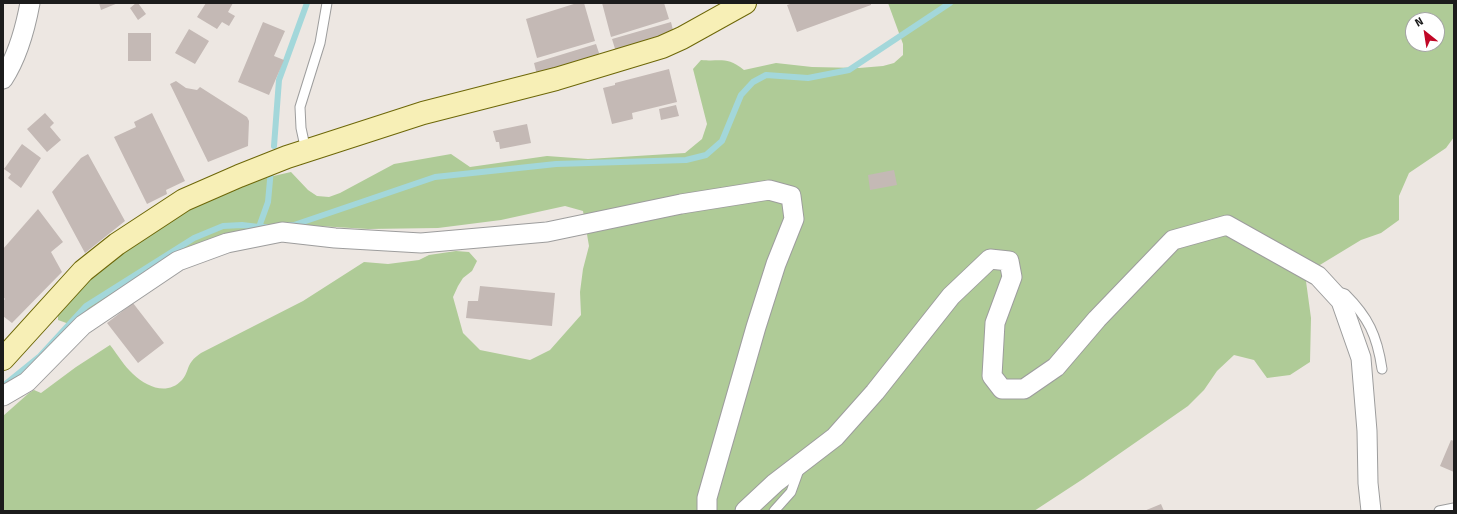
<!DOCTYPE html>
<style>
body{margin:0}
#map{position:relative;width:1457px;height:514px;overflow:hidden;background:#ede7e2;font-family:"Fira Sans",sans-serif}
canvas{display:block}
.frame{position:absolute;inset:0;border:4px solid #1c1c1c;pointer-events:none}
.north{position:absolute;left:1405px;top:12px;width:40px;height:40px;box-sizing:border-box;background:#fff;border:1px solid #a4a4a4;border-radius:50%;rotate:330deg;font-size:11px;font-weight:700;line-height:16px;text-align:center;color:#1c1c1c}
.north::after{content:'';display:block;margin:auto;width:14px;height:18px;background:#c10726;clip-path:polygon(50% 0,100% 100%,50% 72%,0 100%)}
</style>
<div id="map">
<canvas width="1457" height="514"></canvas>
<div class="frame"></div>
<div class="north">N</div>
</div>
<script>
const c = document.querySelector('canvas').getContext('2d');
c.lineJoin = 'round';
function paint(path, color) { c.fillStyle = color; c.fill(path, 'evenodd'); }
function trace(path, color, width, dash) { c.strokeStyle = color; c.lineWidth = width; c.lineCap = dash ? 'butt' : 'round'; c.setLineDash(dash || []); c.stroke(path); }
const forest = new Path2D(`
 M888,3H1454V137L1446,148L1409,173L1399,196V220L1381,233L1361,240L1305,274L1311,318L1310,362L1290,375L1267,378L1254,360L1234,355L1217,371L1204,390L1188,406L1083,479L1034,511H3V416L29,393L34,390L41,393L76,367L110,345C118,355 124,366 133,374C147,387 167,396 182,380C188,373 187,367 192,361C194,358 198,355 201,353L303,301L364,262L388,264L419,260L429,255L456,251L469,252L477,261L472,271L463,278L458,286L453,297L463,333L480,350L530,360L550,350L581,315L580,292L583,269L589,246L583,211L565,206L501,220L438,228L368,229L302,225L242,232L72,325L58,320V307L101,265L187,208L247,182L291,172L308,190L317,196L329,197L340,193L394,164L451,154L470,167L547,156L588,159L685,153L702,139L707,124L693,69L701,60C721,62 726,56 744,70L776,63L812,67L859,68L883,66L894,63L903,55V44ZM1413,20H1437V44H1413Z`);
const stream = new Path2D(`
 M274,146L279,80L307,3
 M289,225H294L435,177L556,164L686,160L706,155L722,141L741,95L753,82L766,75L808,78L849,70L950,3
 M259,227L268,202L271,169
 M3,386L40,356L86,306L194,238L223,226L242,225L259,227H266`);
const building = new Path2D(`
 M99,3H118L101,10Z
 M136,3H138L146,14L138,20L130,8Z
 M206,3H233L228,12L235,16L229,26L222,22L217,29L197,17Z
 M577,3H584L595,41L537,58L526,19Z
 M602,3H664L669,19L611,37Z
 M793,3H871V5L797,32L787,5Z
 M263,22L285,31L274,56L284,60L269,95L238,82Z
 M671,22L674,34L616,52L612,39Z
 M189,29L209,41L195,64L175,53Z
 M128,33H151V61H128Z
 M596,44L600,56L537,75L534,63Z
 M669,69L677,102L632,113L633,119L612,124L603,88L615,85V83Z
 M176,81L186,88L197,90L200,87L247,117L249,121L248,146L208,162L170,84Z
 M676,105L679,116L661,120L659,109Z
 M45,113L54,123L50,127L61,140L47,152L27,129Z
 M152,113L185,181L166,190L167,194L147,204L114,137L136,127L134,122Z
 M527,124L531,143L500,149L499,142H496L493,131Z
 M22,144L41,158L21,188L8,178L11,174L4,169Z
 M88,154L125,221L85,253L52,192L81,158Z
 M894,170L897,185L870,190L868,175Z
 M38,209L63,242L51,252L62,272L12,323L3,316V301L5,299L3,297V249Z
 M480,286L555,293L552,326L466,318L468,301H478Z
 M133,303L164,343L138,363L107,323Z
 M1451,440L1454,441V472L1440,466Z
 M1161,504L1164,511H1144Z`);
const lane = new Path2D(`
 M306,151L301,128L300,107L320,43L327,3
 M1342,293L1345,294C1368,317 1377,335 1382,369
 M774,511L791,492L800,467
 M1439,511L1454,508`);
const street = new Path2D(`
 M3,79C18,56 25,30 30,3
 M3,396L27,382L83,325L178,261L227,243L282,232L335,238L421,243L547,232L681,204L769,190L791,196L794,219L776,264L756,327L707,498V511
 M745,511L775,483L835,437L875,392L951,296L990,259L1009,261L1012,277L995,323L992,376L1002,389H1024L1056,367L1097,319L1173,240L1227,225L1318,276L1341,301L1361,358L1367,431L1368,483L1371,511`);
const secondary = new Path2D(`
 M3,359L83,271L117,244L184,200L239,176L287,157L423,113L556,79L662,47L682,38L745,3`);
paint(forest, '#afcb97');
trace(stream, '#a3d7da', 6);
paint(building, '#c4b9b5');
trace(lane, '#9d9d9d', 11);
trace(street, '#9d9d9d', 21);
trace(secondary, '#6d6708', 24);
trace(lane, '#fff', 9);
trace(street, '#fff', 19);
trace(secondary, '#f7efb6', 22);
</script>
